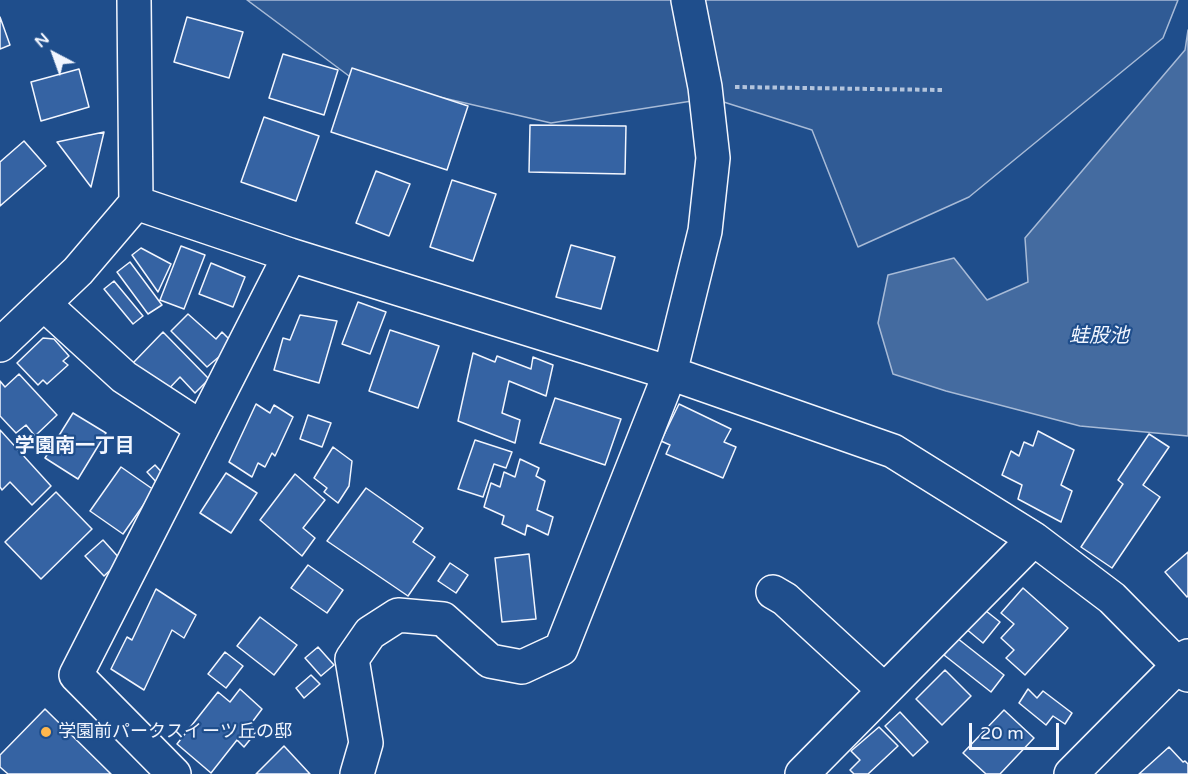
<!DOCTYPE html>
<meta charset="utf-8">
<style>
body{margin:0}
#map{position:relative;width:1188px;height:774px;overflow:hidden;background:#1f4e8c;font-family:"Varela Round",sans-serif}
canvas{display:block}
.north{position:absolute;left:24px;top:24px;width:60px;height:60px;-webkit-text-stroke:4px #1f4e8c;paint-order:stroke;rotate:319deg;font-size:16px;font-weight:700;line-height:24px;text-align:center;color:#f2f6ff}
.north::after{content:'';display:block;margin:auto;width:21px;height:27px;background:#f2f6ff;clip-path:polygon(50% 0,100% 100%,50% 72%,0 100%)}
.scale{position:absolute;left:969px;top:723px;width:90px;height:27px;box-sizing:border-box;border:3px solid #f2f6ff;border-top:0;padding-left:8px;font-size:18px;line-height:21px;white-space:nowrap;color:#f2f6ff;-webkit-text-stroke:4px #1f4e8c;paint-order:stroke}
</style>
<div id="map">
<canvas width="1188" height="774"></canvas>
<div class="north">N</div>
<div class="scale">20 m</div>
</div>
<script>
const c = document.querySelector('canvas').getContext('2d');
c.lineJoin = 'round';
function paint(path, color) { c.fillStyle = color; c.fill(path, 'evenodd'); }
function trace(path, color, width, dash) { c.strokeStyle = color; c.lineWidth = width; c.lineCap = dash ? 'butt' : 'round'; c.setLineDash(dash || []); c.stroke(path); }
function label(font, color, halo, rows, align = 'center') {
  c.font = font + ' "Varela Round","Noto Sans JP",sans-serif'; c.lineWidth = 4.5; c.setLineDash([]); c.textBaseline = 'middle'; c.strokeStyle = halo; c.fillStyle = color; for (const [text, x, y, turn = 0] of rows) {
    c.save(); c.translate(x, y); c.rotate((+turn || 0) * Math.PI / 180); c.textAlign = isNaN(turn) ? turn : align; if (halo) c.strokeText(text, 0, 0); c.fillText(text, 0, 0); c.restore();
  }
}
const green = new Path2D(`
 M247,0H1178L1163,38L969,197L858,247L812,130L711,98L551,123L349,76Z`);
const water = new Path2D(`
 M1188,30V436L1080,426L946,391L893,374L878,323L888,275L954,258L987,300L1028,282L1025,238L1185,50Z`);
const building = new Path2D(`
 M0,17L10,45L0,49Z
 M187,17L243,32L229,78L174,62Z
 M283,54L338,70L324,115L269,98Z
 M352,68L468,106L447,170L331,132Z
 M79,69L89,107L41,121L31,82Z
 M264,117L319,136L296,201L241,182Z
 M530,125L626,126L625,174L529,172Z
 M104,132L91,187L57,142Z
 M24,141L46,166L0,206V162Z
 M376,171L410,184L389,236L356,223Z
 M452,180L496,194L473,261L430,247Z
 M571,245L615,257L601,309L556,297Z
 M181,246L205,255L184,309L160,300Z
 M141,248L171,264L158,292L132,255Z
 M130,262L162,305L148,314L117,272Z
 M211,263L245,277L233,307L199,294Z
 M114,281L143,316L133,324L104,289Z
 M358,302L386,312L370,354L342,344Z
 M188,314L216,339L222,332L234,344L207,367L171,331Z
 M300,315L337,321L319,383L274,370L283,338L290,340Z
 M390,330L439,346L418,408L369,391Z
 M163,332L209,379L195,393L180,377L163,395L132,364Z
 M43,338L54,339L69,356L63,361L68,365L47,384L43,380L38,385L17,363Z
 M473,353L495,362L497,356L531,369L533,357L553,365L546,396L509,381L502,413L520,420L515,443L458,421Z
 M19,374L57,415L35,436L26,425L16,433L0,416V381L5,387Z
 M555,398L621,419L605,465L540,443Z
 M256,404L270,413L274,405L293,417L275,456L272,453L265,467L258,463L252,477L229,462Z
 M679,404L731,429L724,442L736,447L723,478L666,454L670,445L661,441Z
 M73,413L106,433L78,479L45,458Z
 M308,415L331,423L322,447L300,439Z
 M0,430L51,486L32,505L10,482L2,490L0,487Z
 M1038,431L1074,450L1061,485L1072,491L1061,522L1018,499L1022,485L1002,475L1011,451L1019,456L1024,442L1033,446Z
 M1149,434L1169,447L1143,485L1160,497L1112,568L1081,547L1123,484L1118,480Z
 M475,440L512,452L506,468L494,464L483,497L458,489Z
 M333,447L352,461L349,486L338,503L324,492L327,488L314,478Z
 M520,459L539,468L536,476L545,481L537,510L553,517L548,535L527,525L525,535L502,524L504,516L484,507L491,483L500,487L504,472L515,477Z
 M155,465L167,478L159,485L147,472Z
 M121,467L154,490L123,534L90,511Z
 M226,473L257,493L231,533L200,513Z
 M295,474L325,500L303,528L315,538L302,556L260,520Z
 M366,488L423,528L413,542L435,557L408,596L327,541Z
 M56,492L92,529L41,579L5,542Z
 M103,540L121,560L104,576L85,556Z
 M1188,552V596L1187,597L1165,572Z
 M529,554L536,619L502,622L495,558Z
 M450,563L468,575L456,593L438,581Z
 M308,565L343,590L327,613L291,588Z
 M1023,588L1068,628L1025,675L1006,658L1014,650L1001,638L1014,624L1001,613Z
 M156,589L196,615L184,638L172,630L144,690L111,669L127,637L132,640Z
 M981,607L1000,622L983,643L965,628Z
 M260,617L297,645L274,675L237,646Z
 M957,638L1004,675L991,692L944,655Z
 M318,647L334,665L321,676L305,658Z
 M225,652L243,666L226,688L208,674Z
 M945,670L971,696L942,725L916,699Z
 M311,675L320,684L304,698L296,688Z
 M240,689L262,709L250,725L257,731L244,747L237,740L211,773L177,744L218,692L230,702Z
 M1028,689L1037,698L1043,691L1072,713L1065,724L1053,716L1046,725L1019,703Z
 M45,709L111,774H8L0,767V755Z
 M1004,710L1034,738L1000,774H986L963,753Z
 M900,712L928,742L913,756L885,726Z
 M879,727L898,746L868,774H854L850,770L860,760L851,751Z
 M284,746L310,774H256Z
 M1169,747L1183,762L1185,761L1188,764V774H1139Z`);
const path = new Path2D(`
 M735,87L942,90`);
const minor = new Path2D(`
 M136,203L290,255L670,373L893,451L1034,539L1112,598L1188,675
 M44,304L124,377L202,428
 M0,345L78,271L136,203L134,0
 M773,592L785,599L884,690
 M174,774L76,675L290,255
 M357,774L366,743L352,659L370,633L398,615L443,619L490,661L522,667L561,649L670,373L705,231L713,158L705,87L688,0
 M802,774L1034,539
 M1071,774L1188,656`);
const markers = [
 [46,732,6,"#ffb74d"]
];
const poiNames = [
 ["学園前パークスイーツ丘の邸",58,732]
];
const waterNames = [
 ["蛙股池",1099,337]
];
const neighbourhoodNames = [
 ["学園南一丁目",75,447]
];
paint(green, '#305b95');
trace(green, '#a8bbd7', 1.5);
paint(water, '#446ba0');
trace(water, '#a8bbd7', 1.5);
paint(building, '#3563a3');
trace(building, '#f2f6ff', 1.5);
trace(minor, '#f2f6ff', 36);
trace(path, '#b3c4dc', 4, [4.5, 3]);
trace(minor, '#1f4e8c', 33);
for (const [x, y, r, color] of markers) { const dot = new Path2D(); dot.arc(x, y, r, 0, 2 * Math.PI); c.fillStyle = color; c.fill(dot); trace(dot, '#1f4e8c', 2); }
label('18px', '#f2f6ff', '#1f4e8c', poiNames, 'left');
label('italic 20px', '#f2f6ff', '#1f4e8c', waterNames);
label('bold 20px', '#f2f6ff', '#1f4e8c', neighbourhoodNames);
</script>
